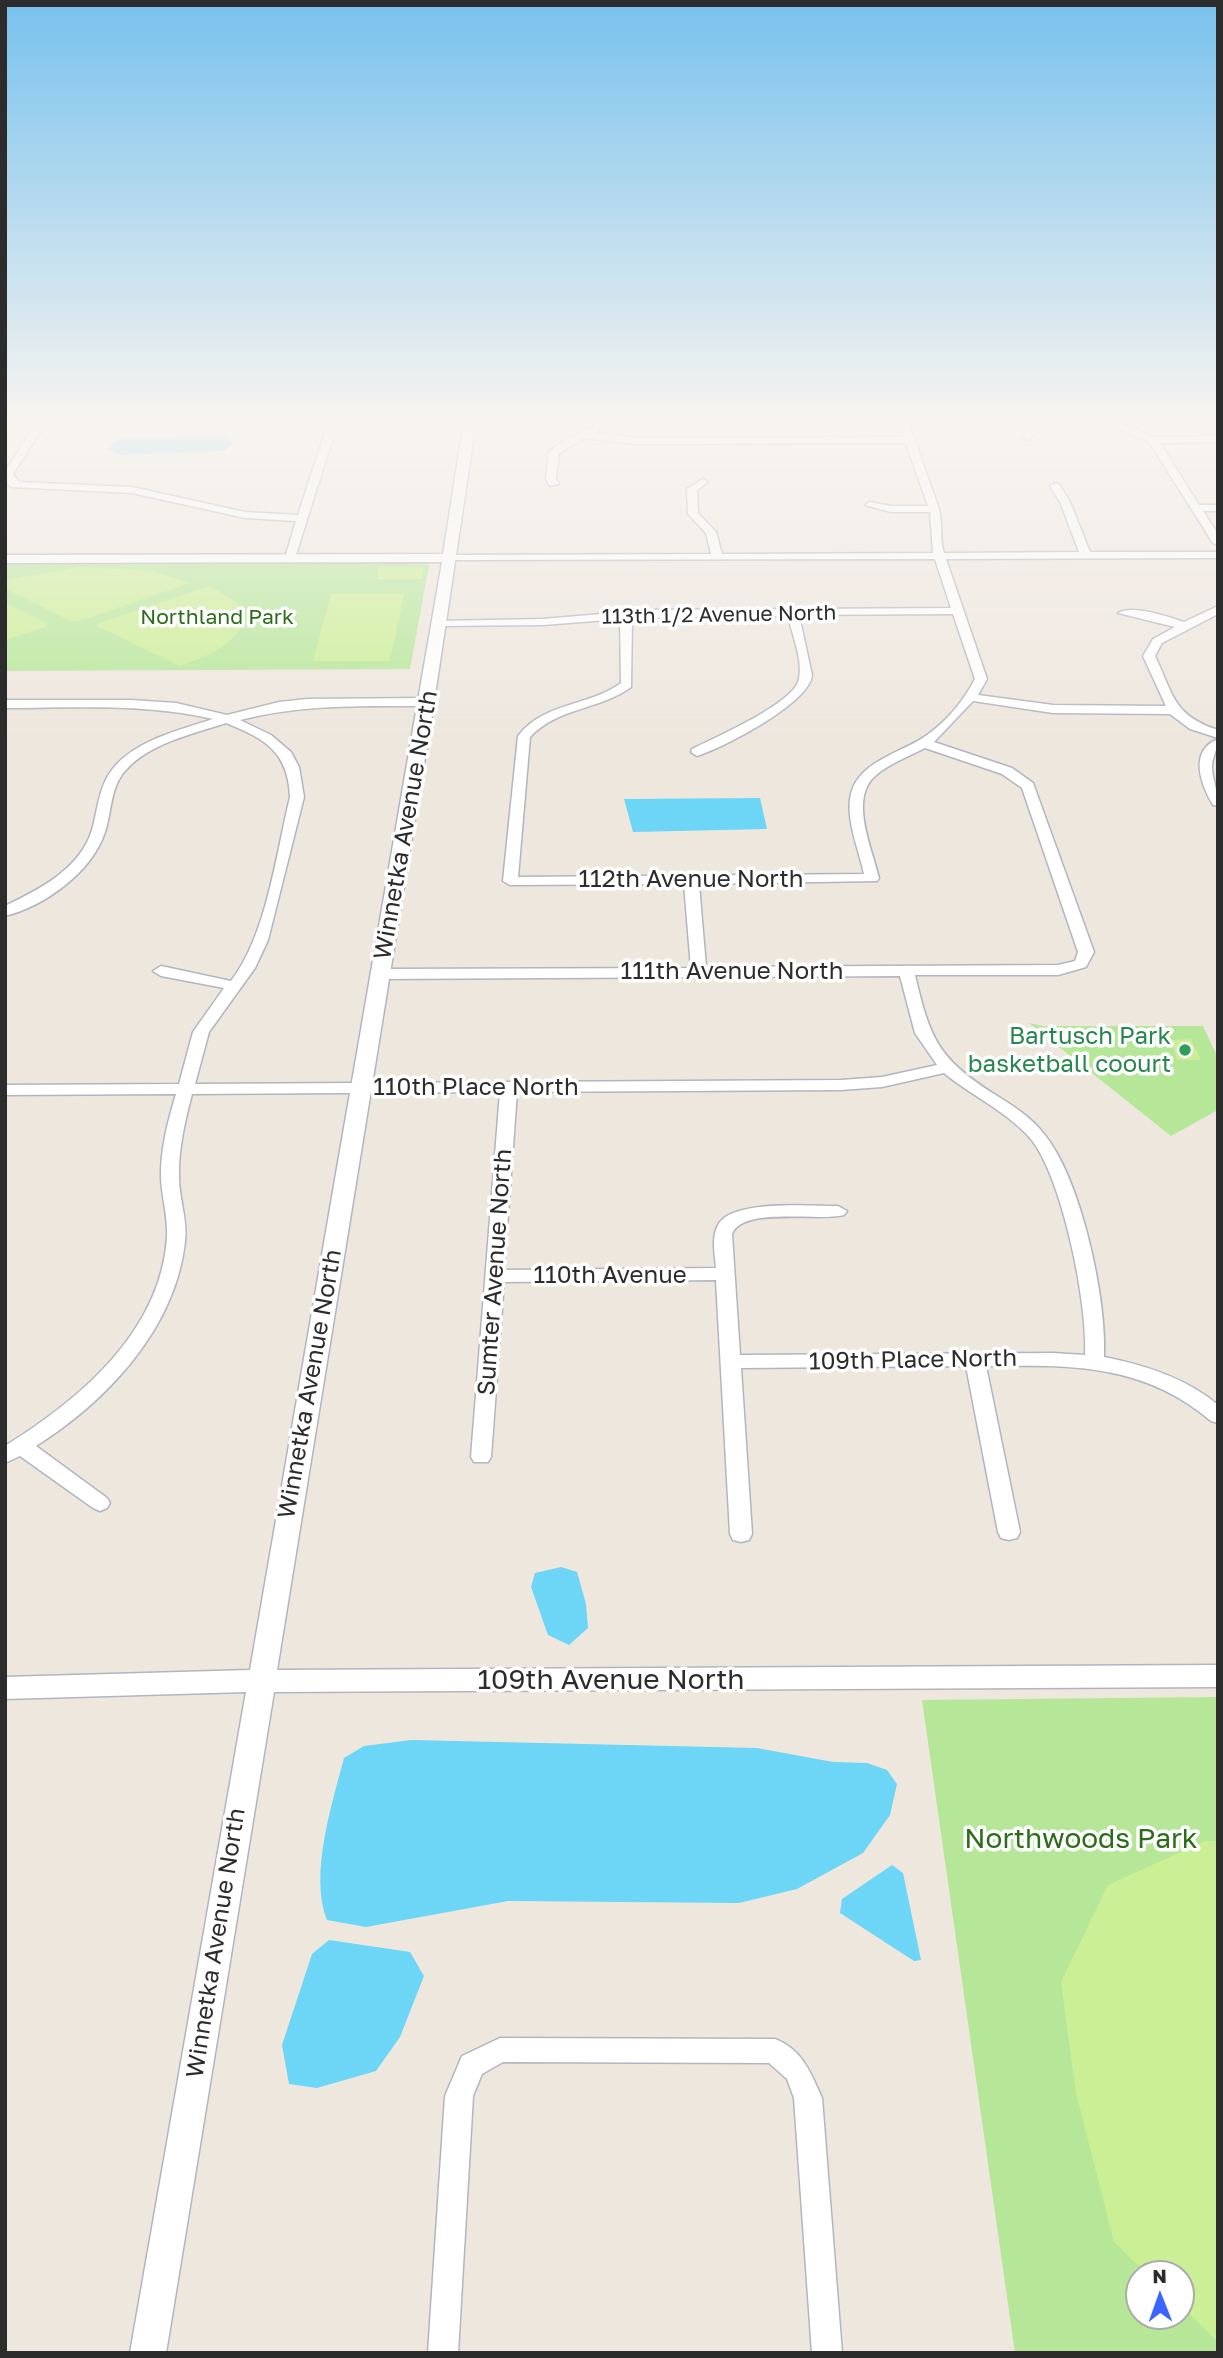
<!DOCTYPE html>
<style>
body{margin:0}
#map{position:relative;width:1223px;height:2358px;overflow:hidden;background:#eee7de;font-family:"Golos Text",sans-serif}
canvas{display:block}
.frame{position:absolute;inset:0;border:7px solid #2c2c2c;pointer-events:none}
.north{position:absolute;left:1125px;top:2260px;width:70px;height:70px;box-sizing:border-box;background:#fff;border:2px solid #ababab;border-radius:50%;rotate:359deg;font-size:19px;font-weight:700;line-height:28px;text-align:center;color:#2c2c2c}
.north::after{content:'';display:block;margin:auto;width:24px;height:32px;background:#3a65ff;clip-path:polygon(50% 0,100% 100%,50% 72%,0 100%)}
</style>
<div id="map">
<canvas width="1223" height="2358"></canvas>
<div class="frame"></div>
<div class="north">N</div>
</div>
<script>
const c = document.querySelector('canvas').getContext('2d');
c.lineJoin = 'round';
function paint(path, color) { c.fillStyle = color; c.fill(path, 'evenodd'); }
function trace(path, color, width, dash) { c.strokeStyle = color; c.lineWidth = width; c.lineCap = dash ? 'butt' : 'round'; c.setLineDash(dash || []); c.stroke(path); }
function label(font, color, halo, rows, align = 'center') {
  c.font = font + ' "Golos Text",sans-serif'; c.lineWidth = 7; c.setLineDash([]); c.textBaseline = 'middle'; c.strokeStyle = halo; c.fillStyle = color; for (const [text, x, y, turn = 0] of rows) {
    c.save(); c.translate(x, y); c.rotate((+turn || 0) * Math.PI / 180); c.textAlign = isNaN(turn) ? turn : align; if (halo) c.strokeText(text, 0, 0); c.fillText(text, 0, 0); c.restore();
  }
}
const green = new Path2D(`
 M413,562L429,565L410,669L5,671V563Z
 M1029,1023L1043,1026H1203L1218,1058V1110L1171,1136Z
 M1218,1697V2353H1015L922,1700ZM1139,2274H1181V2316H1139Z`);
const pitch = new Path2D(`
 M80,567L152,571L190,583L79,621H70L5,588V580L8,579Z
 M379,567H424L422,579H377Z
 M210,586L238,603L243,624C230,648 205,657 180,666L97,626L99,623Z
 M331,594H404L390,661H313Z
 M5,603L47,623L45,627L5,640Z
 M1191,1039L1201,1060H1177L1171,1040Z
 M1205,1841H1218V2342L1181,2306V2274H1147L1114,2242L1076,2093L1061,1982L1108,1885Z`);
const water = new Path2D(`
 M229,437L234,443L224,451L122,455L106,449L120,438Z
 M760,798L767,829L633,832L624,799Z
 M561,1567L577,1572L586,1604L588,1628L569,1645L548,1635L531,1587L535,1573Z
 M411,1740L757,1748L833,1762L867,1763L887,1770L897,1784L890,1815L863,1853L797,1889L739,1903L508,1901L366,1927L327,1920C309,1875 332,1804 344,1758L364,1746Z
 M892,1865L903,1873L921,1960L914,1961L840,1913L842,1899Z
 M329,1940L410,1952L424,1976L400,2037L376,2071L317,2088L289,2084L282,2045L312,1954Z`);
const minor = new Path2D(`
 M42,415L51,416L46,423H328L331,416L339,418L295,558L290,561L285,558L296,521L245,518L132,493L12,487L5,481V471ZM42,429H326L298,515L245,512L132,487L19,482L13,474Z
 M598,415H608L602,429L595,433L635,438L904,437L896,415H906L939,509C943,524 939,539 944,553L1079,552L1060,502L1050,486L1055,483L1059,484L1070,502L1090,552H1218V558L946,559L987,679L978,695L1053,705L1166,706L1143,656L1153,639L1175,627L1118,613C1132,604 1169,617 1184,622L1218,606V614L1162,643L1155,656C1174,696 1173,715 1218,730V738L1190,729L1170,714L1053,713L973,701L934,742L1012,768L1033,783L1094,952L1086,967L1058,975H915C930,1039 938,1058 994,1094C1012,1105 1031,1117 1044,1134C1081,1179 1107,1299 1104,1357C1145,1365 1186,1378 1218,1405V1423L1211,1421C1143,1363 1070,1365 986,1366L1020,1532L1017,1538L1009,1540L1001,1538L998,1532L966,1366L741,1368L752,1534L749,1540L741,1542L733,1540L730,1534L716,1280L504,1282L491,1457L488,1462H474L471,1457L500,1092L192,1094C185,1121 178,1150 179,1178C179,1199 188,1220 185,1242C175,1329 107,1401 36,1446L107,1498L110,1503L107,1508L100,1511L93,1508L20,1456L5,1463V1446C79,1400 161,1332 167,1237C168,1217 162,1198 161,1179C160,1150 168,1121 176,1094L5,1095V1085L179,1084L193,1032L224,988L161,976L153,971L161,966L231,981C267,934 276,854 290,797C288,752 266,739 226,723C193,734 149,743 125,771C110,788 112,811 105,832C92,872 45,906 5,916V906C40,889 80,869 92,830C99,806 98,785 116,765C140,739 180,730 213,719C145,703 75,708 5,708V700H131L176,703L227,715L279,702L307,699L427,698L433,702L427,706C363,706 302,704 240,720L271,735L291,752L299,767L304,797L268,940L255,968L209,1032L195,1084L841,1080L882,1077L937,1065L915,1033L900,976L381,979L373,974L381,969L691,968L684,884L510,885L503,881L518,736C544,702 588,707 621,683L620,619L543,625L439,626L435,625V621L543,619L647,610L951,608L935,559L445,560V556L449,555L711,554L706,533L688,514L687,489L703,479L708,482L697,490L698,513L716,532L722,554L933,553L930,512H891L865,505L870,502L891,506H928L906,443L635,444L585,438L559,453L556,479L559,484L550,486L546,479L549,452L564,440L593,427ZM953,614L975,679C964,700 948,720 927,735C901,754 855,761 850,799C847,823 859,850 864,874L518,877L530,737C558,707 600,710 631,687L632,618L788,616C792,635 803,659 799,679C795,703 714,738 692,749L691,752L697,756C723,748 810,703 812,675L799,615ZM925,748L1002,774L1022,788L1078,952L1075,961L1058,965L706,967L699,884L877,881L879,878C873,851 850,802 873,778C887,764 908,757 925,748ZM944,1073C972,1096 1006,1111 1030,1138C1062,1175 1088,1305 1085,1355L1053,1353L740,1355L732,1234C743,1206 818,1222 844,1215L847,1211L838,1206C811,1206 731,1199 718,1225C711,1238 715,1254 716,1268L504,1270L517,1092L841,1090L882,1087Z
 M1058,415H1081L1130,427L1154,437L1218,436V442L1160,443L1199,505H1218V511H1203L1218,534V546L1213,543L1149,442L1124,431L1068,417L1033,434L1030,440L1022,438L1026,430Z
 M1218,739C1218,750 1212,756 1212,767C1212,778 1218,791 1218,806L1213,805C1201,785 1188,751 1218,739Z
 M500,2038L775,2039C802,2049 811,2073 822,2098L842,2353H812L794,2098L787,2079L769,2063L503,2062L482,2074L473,2096L458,2353H428L445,2096L462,2056Z`);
const tertiary = new Path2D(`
 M465,415H477L434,702L277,1670L1218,1665V1687L274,1692L166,2353H130L246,1692L5,1699V1677L250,1670L442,562L5,563V555L443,554Z`);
const markers = [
 [1185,1050,7,"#2e9e5b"]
];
const farStreetnames = [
 ["113th 1/2 Avenue North",719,615,-1]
];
const farParknames = [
 ["Northland Park",217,617]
];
const streetNames = [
 ["Winnetka Avenue North",406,825,-80],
 ["112th Avenue North",691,879],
 ["111th Avenue North",732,971],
 ["110th Place North",476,1087],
 ["Sumter Avenue North",495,1272,-86],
 ["110th Avenue",610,1275],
 ["109th Place North",913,1360,-1],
 ["Winnetka Avenue North",310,1384,-80],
 ["Winnetka Avenue North",216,1943,-81]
];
const leisureNames = [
 ["Bartusch Park",1171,1036],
 ["basketball coourt",1171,1064]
];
const nearStreetnames = [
 ["109th Avenue North",611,1680]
];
const nearParknames = [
 ["Northwoods Park",1081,1839]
];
paint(green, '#b6e798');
paint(pitch, '#cbef94');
paint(water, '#6dd5f5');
trace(minor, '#b2b5c0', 3);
trace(tertiary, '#b2b5c0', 3);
paint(minor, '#fff');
paint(tertiary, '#fff');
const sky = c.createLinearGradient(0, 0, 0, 745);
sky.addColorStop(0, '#77c1ed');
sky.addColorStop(0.56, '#f7f4f0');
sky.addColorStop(1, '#f7f4f000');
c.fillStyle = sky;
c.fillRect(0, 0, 1223, 745);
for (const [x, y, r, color] of markers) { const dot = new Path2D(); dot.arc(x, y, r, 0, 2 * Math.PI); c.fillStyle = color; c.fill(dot); trace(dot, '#fff', 2.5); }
label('21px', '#2c2c2c', '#fff', farStreetnames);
label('21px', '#2c6e17', '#fff', farParknames);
label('24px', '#2c2c2c', '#fff', streetNames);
label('24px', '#27864d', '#fff', leisureNames, 'right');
label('28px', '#2c2c2c', '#fff', nearStreetnames);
label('28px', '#2c6e17', '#fff', nearParknames);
</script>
